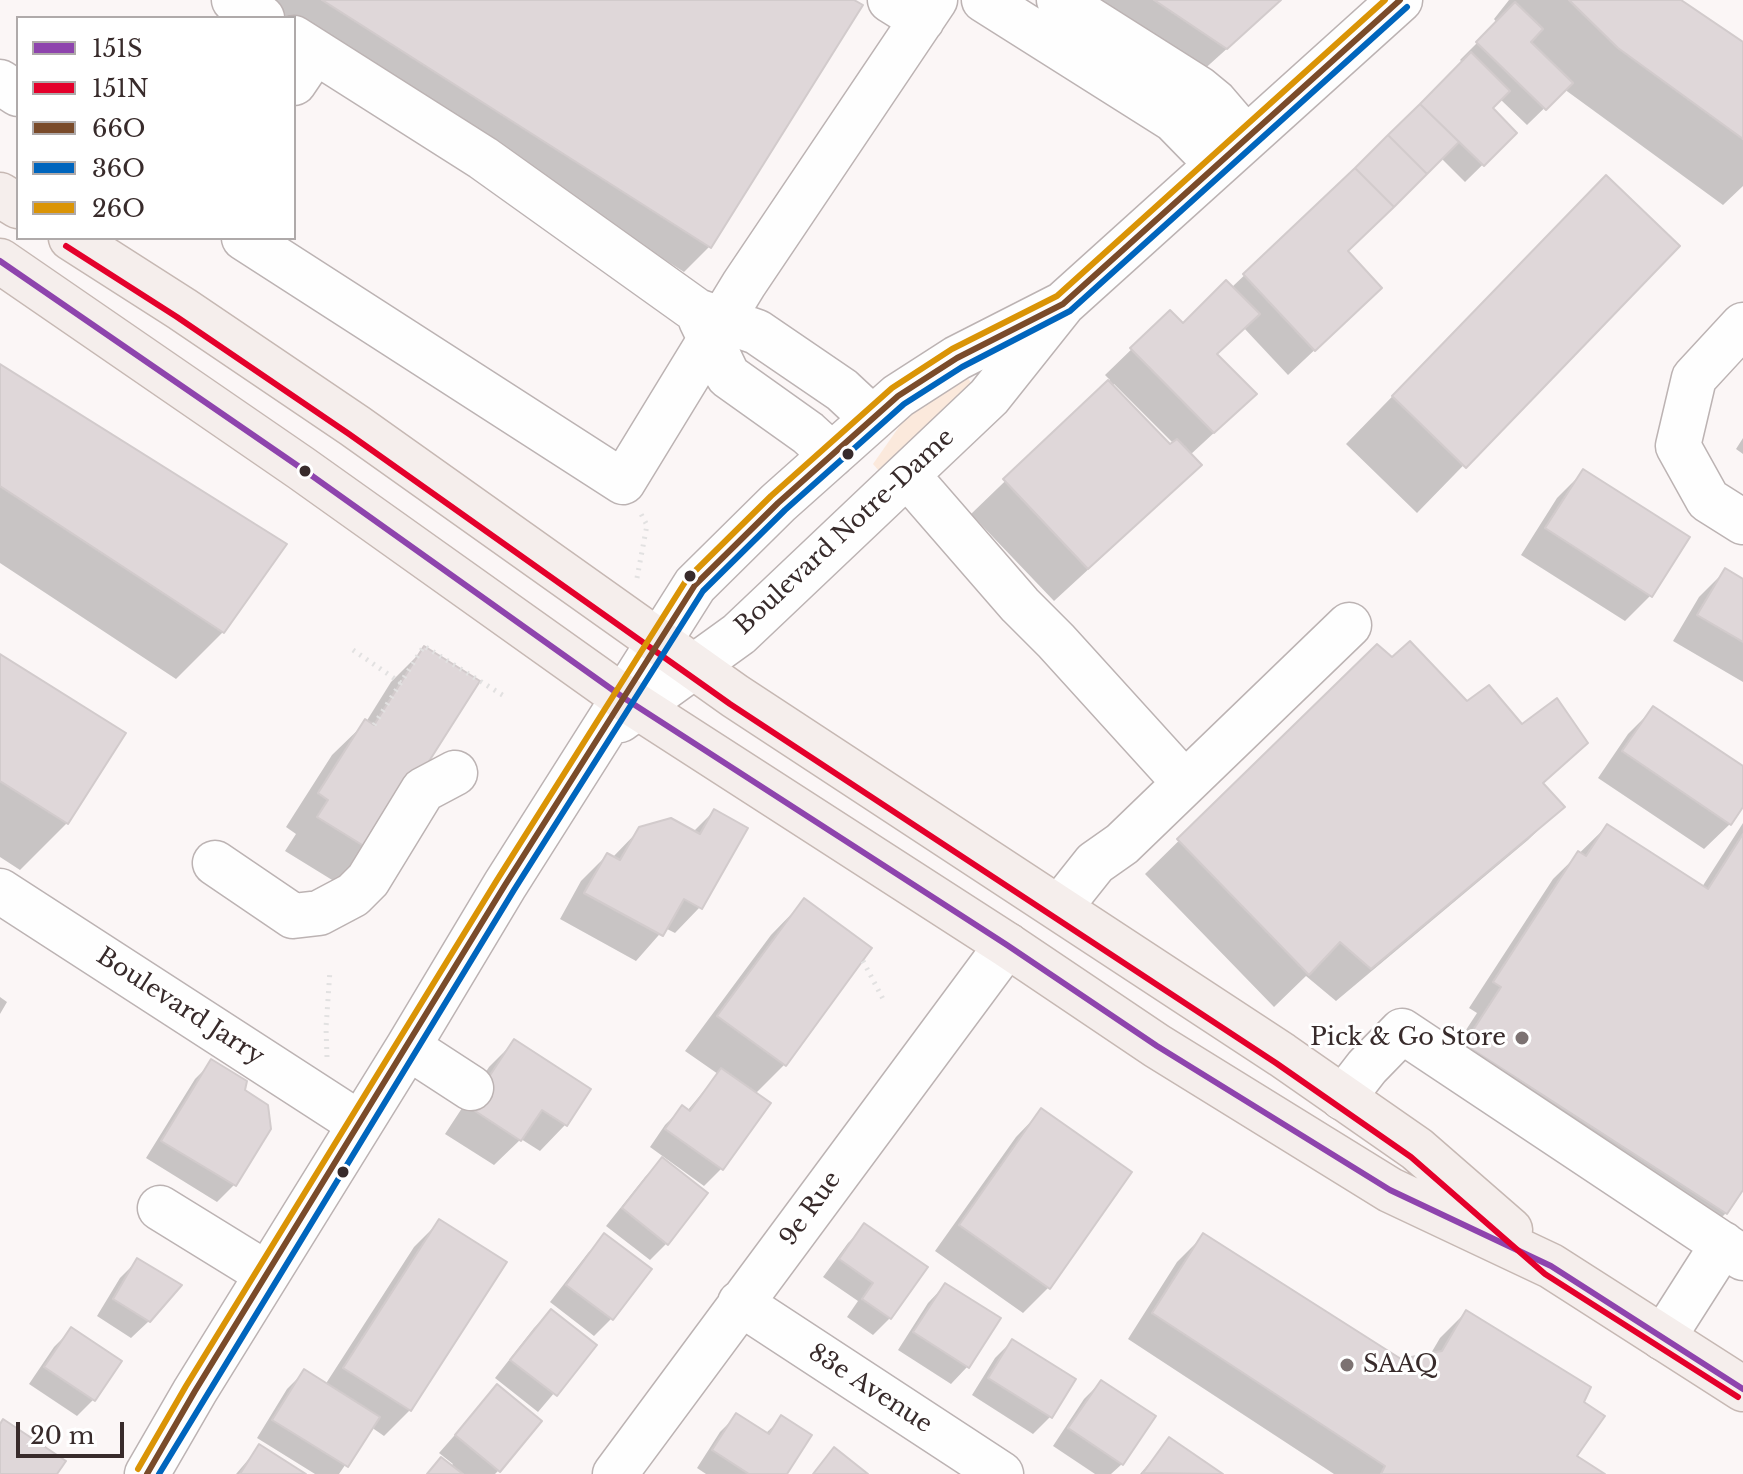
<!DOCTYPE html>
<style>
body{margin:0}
#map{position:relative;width:1743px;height:1474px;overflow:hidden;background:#fbf6f6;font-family:"Libre Baskerville",serif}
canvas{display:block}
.legend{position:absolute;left:16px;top:16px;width:280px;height:224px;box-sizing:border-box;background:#fff;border:2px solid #afaaaa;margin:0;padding:10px 14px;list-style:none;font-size:24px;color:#382b2b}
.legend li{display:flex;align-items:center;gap:16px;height:40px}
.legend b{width:40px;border:2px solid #afaaaa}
.scale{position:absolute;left:16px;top:1422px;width:108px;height:36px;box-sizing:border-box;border:4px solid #382b2b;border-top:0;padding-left:10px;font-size:24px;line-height:28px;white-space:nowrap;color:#382b2b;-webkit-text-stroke:6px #fff;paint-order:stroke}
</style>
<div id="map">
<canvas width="1743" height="1474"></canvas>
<ul class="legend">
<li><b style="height:10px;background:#8e44ad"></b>151S</li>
<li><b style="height:10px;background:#e4002b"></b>151N</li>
<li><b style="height:10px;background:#7a4b2a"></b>66O</li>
<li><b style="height:10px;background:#0065bd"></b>36O</li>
<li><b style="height:10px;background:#da9406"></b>26O</li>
</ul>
<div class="scale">20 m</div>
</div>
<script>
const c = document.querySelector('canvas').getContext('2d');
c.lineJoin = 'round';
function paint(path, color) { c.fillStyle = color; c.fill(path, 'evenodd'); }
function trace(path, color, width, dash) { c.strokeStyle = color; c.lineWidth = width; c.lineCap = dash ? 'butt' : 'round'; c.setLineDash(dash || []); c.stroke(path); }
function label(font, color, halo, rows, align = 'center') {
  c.font = font + ' "Libre Baskerville",serif'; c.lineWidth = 6; c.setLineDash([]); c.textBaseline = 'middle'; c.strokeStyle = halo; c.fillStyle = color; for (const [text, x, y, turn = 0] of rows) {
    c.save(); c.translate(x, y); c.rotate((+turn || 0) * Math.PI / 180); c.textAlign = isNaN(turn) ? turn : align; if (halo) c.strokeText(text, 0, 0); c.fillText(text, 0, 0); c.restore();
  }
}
const green = new Path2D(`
 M967,377L972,384L879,471L873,464L901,424L914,411Z`);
const shadow = new Path2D(`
 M256,0H850L710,246L684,272L294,24V18H285Z
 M1097,0H1281L1200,73Z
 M1509,0H1677L1743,44V186L1723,205L1564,89L1527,125L1500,99L1491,108L1515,133L1465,182L1441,158L1346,252L1354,313L1288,375L1243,327L1215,355L1229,419L1190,455L1166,498L1054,601L971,514L1110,380L1105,375L1170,312L1182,326L1231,288L1356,169L1463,63L1460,60L1497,23L1494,19ZM1114,384L1174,444L1170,447L1112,387Z
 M1559,225L1677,246L1417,513L1346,444Z
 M0,367L223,632L176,679L0,563Z
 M1743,438V454L1736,449Z
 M1583,472L1650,596L1625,621L1521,555L1557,498Z
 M1725,571L1743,582V682L1673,641L1699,597Z
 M1377,646L1392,660L1466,704L1521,727L1585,742L1542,785L1562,807L1528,840L1336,1001L1306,976L1274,1007L1145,874Z
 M425,648L371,850L337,883L285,851L296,834L286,827L332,755L366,722L391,682Z
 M0,656L67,823L20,870L0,857Z
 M1654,708L1743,769V804L1730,824L1704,849L1598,778L1628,734Z
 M714,811L700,907L675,933L665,928L636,961L560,919L581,881L607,855L612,858L640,829L693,832Z
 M1743,823V1187L1726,1213L1700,1239L1440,1070L1477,1013L1469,1008L1553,879L1607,826L1702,887Z
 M804,901L784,1065L755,1094L721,1169L704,1186L650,1147L665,1125L682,1108L687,1111L718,1074L685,1051L771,935Z
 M0,997L7,1002L0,1014Z
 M514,1042L589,1089L565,1125L540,1151L521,1139L494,1165L445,1134L489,1067Z
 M212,1062L234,1185L217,1202L146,1158L195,1079Z
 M1041,1111L1048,1288L1023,1313L935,1251L1016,1137Z
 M662,1160L667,1243L650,1260L606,1226L645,1177Z
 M439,1222L410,1410L384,1436L371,1427L339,1474H315L257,1438L287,1389L304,1372L325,1385L414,1247Z
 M865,1226L890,1318L873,1335L847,1317L858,1301L823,1277L848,1243Z
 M605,1236L649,1269L611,1319L594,1336L550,1302L588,1253Z
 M1203,1236L1400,1361L1430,1355L1440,1338L1466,1312L1581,1403L1574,1457L1601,1474H1334L1128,1339L1177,1262Z
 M137,1261L149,1321L131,1338L97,1316L120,1278Z
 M945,1285L968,1366L951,1384L898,1350L928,1303Z
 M551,1311L595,1345L538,1412L495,1378L534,1328Z
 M71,1330L94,1399L77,1416L29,1384L54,1347Z
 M1012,1341L1050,1417L1033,1434L972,1395L995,1358Z
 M1101,1382L1122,1464L1111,1474H1095L1053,1446L1084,1399Z
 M497,1387L499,1470L495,1474H427L441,1460L450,1467L453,1464L439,1453Z
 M737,1415L765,1434L782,1418L784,1474H706L697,1468L720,1432Z
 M1170,1439L1219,1474H1140Z
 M259,1447L302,1474H236Z`);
const building = new Path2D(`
 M322,0H854L863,5L711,248Z
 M1154,0H1281L1227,49Z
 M1569,0H1681L1743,42V139L1618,48Z
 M1515,2L1543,29L1531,42L1573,83L1546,110L1476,42Z
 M1471,52L1510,91L1493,108L1517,133L1484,166L1420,104Z
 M1420,104L1459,142L1427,174L1388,135Z
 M1388,135L1427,174L1394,207L1355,168Z
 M1355,168L1394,207L1348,251L1382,288L1315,351L1243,274Z
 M1606,175L1680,246L1466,468L1392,396Z
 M1226,280L1260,314L1217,354L1257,394L1214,433L1130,348L1170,310L1183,323Z
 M0,364L287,544L224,633L0,486Z
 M1108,380L1170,444L1177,439L1202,465L1088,569L1003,479Z
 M1583,469L1690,537L1652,597L1545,528Z
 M1725,568L1743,579V642L1697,615Z
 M1410,641L1467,701L1489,685L1522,724L1557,698L1588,743L1543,783L1565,807L1371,969L1340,942L1309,975L1177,839L1377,644L1392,657Z
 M424,646L480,681L372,851L317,817L328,800L318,793L365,719L374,725Z
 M0,654L126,733L68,824L0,781Z
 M1653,706L1743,766V807L1731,825L1622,751Z
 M714,809L748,828L702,909L684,899L663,936L584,893L607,853L620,860L639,827L671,818L700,834Z
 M1607,824L1708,889L1743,834V1190L1727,1214L1464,1044L1501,987L1493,982L1578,851L1586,856Z
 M804,898L872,948L786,1066L717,1016Z
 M514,1039L591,1089L567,1126L542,1110L521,1141L469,1107Z
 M211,1059L247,1081L245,1090L268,1105L271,1129L236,1186L161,1141Z
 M721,1068L771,1103L723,1170L665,1129L682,1105L690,1111Z
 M1041,1108L1132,1172L1050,1289L959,1225Z
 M662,1157L708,1193L668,1245L622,1208Z
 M439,1219L507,1262L411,1411L343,1368Z
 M864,1223L928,1267L891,1319L862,1299L873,1283L839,1259Z
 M604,1233L652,1269L613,1320L566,1285Z
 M1203,1233L1401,1359L1442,1351L1466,1310L1591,1387L1584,1402L1605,1416L1577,1456L1605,1474H1381L1385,1466L1152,1313Z
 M137,1258L182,1285L150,1322L113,1299Z
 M945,1283L1001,1318L969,1368L913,1332Z
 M551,1309L597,1345L557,1396L510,1360Z
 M71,1327L122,1361L95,1401L44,1367Z
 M1012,1339L1076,1379L1052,1418L988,1378Z
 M304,1369L380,1417L348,1467L272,1420Z
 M1101,1380L1156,1416L1123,1465L1068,1428Z
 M497,1384L542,1421L500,1472L455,1435Z
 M736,1413L769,1434L781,1415L812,1435L787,1474H749L712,1450Z
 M3,1419L66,1461L57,1474H0V1424Z
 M1169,1437L1223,1474L1143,1473Z
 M259,1444L306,1474H240Z
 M834,1447L868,1474H813Z
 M441,1457L463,1474H427Z`);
const path = new Path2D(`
 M637,578L647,525L641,514
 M353,650L401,683
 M374,725L424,646L504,696
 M863,961L883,999
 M327,1057L326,1028L330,970`);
const minor = new Path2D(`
 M234,0L262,18
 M890,0L922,20
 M984,0L1174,120L1216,163
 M1059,0L1198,88L1215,102L1245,137
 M294,38L483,158L697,311L757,332L842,390L872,418
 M0,82L18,94
 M294,83L315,52
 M244,238L623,482L744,284L935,0
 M701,320L728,376L808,433L832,455
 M1743,325L1694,378L1678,446L1708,500L1743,522
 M907,475L1020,605L1056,641L1185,783
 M620,720L739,634L989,397L1063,304L1400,0
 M215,863L293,916L319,913L353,895L368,880L423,790L455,773
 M0,891L360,1124
 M1060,907L1095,863L1122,844L1349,625
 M408,1047L471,1088
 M1343,1098L1367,1067L1402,1031L1743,1258
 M160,1208L267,1274
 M740,1303L1001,1474
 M1663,1338L1723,1244
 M147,1474L195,1391L408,1047L505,885L695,585L778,503L898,396L957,358L1063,304
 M615,1474L1007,945`);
const major = new Path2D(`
 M0,195L18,206
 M71,238L182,309L355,426L735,696L1282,1055L1417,1149L1510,1230
 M0,261L301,468L624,698L1007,945L1157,1046L1390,1190L1551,1266L1743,1389`);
const bus1 = new Path2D(`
 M0,261L301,468L624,698L1007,945L1157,1046L1390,1190L1551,1266L1743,1389`);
const bus2 = new Path2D(`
 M66,246L177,317L349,434L730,704L1276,1063L1411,1157L1545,1274L1738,1397`);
const bus3 = new Path2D(`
 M147,1474L195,1391L505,885L695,585L778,503L898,396L957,358L1063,304L1400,0`);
const bus4 = new Path2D(`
 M159,1474L514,890L703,591L785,510L904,404L962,367L1070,311L1407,7`);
const bus5 = new Path2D(`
 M138,1469L186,1386L497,880L687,579L771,496L892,388L952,349L1057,296L1385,0`);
const markers = [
 [848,454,7,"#382b2b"],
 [305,471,7,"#382b2b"],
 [690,576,7,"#382b2b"],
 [1522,1038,8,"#7c7272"],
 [343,1172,7,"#382b2b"],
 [1347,1365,8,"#7c7272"]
];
const streetNames = [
 ["Boulevard Notre-Dame",845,532,-43],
 ["Boulevard Jarry",180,1007,33],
 ["9e Rue",811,1209,-54],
 ["83e Avenue",870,1389,33]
];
const poiNames = [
 ["Pick & Go Store",1506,1038],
 ["SAAQ",1363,1365,"left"]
];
paint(green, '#fbe9dc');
paint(shadow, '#0003');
paint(building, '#dfd7d9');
trace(building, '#d2cbcc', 2);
trace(minor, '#bcb3b3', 47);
trace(major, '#c6b8b3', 47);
trace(path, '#e2e1e1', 5, [2, 6]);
trace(minor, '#fefefe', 44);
trace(major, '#f5eeec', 44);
trace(bus1, '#8e44ad', 6);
trace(bus2, '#e4002b', 6);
trace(bus3, '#7a4b2a', 6);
trace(bus4, '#0065bd', 6);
trace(bus5, '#da9406', 6);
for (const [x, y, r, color] of markers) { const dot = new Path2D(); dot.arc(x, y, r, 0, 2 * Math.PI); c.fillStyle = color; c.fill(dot); trace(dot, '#fff', 3); }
label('24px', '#382b2b', '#fff', streetNames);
label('24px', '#382b2b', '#fff', poiNames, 'right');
</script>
